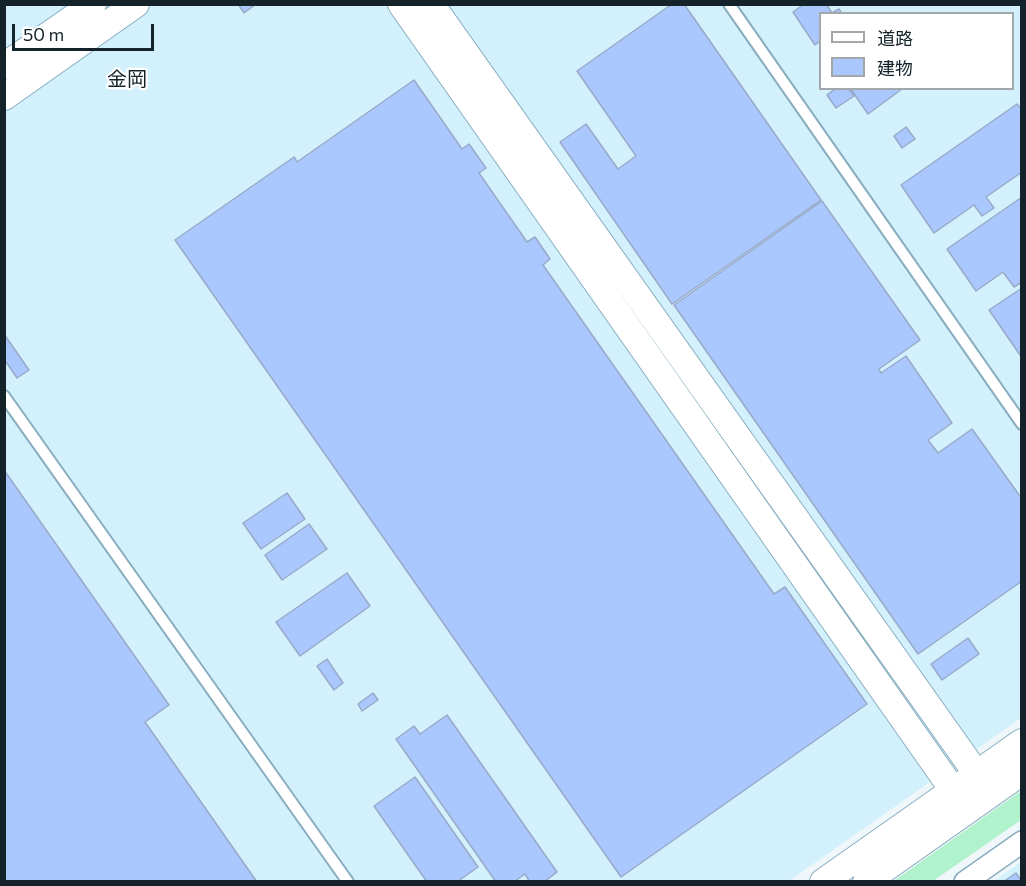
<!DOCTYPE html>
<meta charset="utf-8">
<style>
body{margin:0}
#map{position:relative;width:1026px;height:886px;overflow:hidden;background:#eff7fa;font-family:Commissioner,"Noto Sans JP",sans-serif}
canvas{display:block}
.frame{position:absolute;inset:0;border:6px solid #14232a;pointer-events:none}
.legend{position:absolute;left:819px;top:12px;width:195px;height:78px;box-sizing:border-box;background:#fff;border:2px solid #a1a7aa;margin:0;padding:8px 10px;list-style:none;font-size:18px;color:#14232a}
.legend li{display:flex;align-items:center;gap:12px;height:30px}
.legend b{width:30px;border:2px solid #a1a7aa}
.scale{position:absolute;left:12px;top:24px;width:142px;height:27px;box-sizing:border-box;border:3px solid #14232a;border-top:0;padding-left:8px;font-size:18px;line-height:21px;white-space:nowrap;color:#14232a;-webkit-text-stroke:4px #fff;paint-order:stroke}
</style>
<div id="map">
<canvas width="1026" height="886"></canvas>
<div class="frame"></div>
<ul class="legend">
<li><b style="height:8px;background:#fff"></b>道路</li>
<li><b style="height:16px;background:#aac8fe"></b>建物</li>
</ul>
<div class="scale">50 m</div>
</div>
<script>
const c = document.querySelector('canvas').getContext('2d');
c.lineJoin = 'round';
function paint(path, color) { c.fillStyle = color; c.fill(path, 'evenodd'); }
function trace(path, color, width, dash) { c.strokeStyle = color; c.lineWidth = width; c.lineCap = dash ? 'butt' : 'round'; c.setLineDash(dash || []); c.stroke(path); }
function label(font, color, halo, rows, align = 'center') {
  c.font = font + ' Commissioner,"Noto Sans JP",sans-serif'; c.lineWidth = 4.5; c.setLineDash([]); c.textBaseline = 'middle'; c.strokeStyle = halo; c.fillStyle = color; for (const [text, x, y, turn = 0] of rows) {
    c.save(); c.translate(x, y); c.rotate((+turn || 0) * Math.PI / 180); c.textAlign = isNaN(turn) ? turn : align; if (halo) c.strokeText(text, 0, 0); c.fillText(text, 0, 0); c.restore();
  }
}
const built = new Path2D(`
 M5,5H1021V718L789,881L5,882ZM820,14H1012V88H820Z
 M1021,862V881H994Z`);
const green = new Path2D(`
 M1021,791V820L933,881H894Z`);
const building = new Path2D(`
 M238,4H256L244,13Z
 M672,4H684L821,200L672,304L560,142L586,124L618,169L636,156L577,71Z
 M804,4H826L832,13L839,9L842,14H820V41L815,45L793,12Z
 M414,80L462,149L469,144L486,168L479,173L527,242L535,237L550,259L543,265L774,594L785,587L867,704L621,877L175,240L294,157L297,162Z
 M836,88H848L854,96L836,108L827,95Z
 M850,88H902V89L868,114Z
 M1017,104L1022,110V172L986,197L994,208L982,216L974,205L934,233L901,185Z
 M906,127L915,139L902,148L894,136Z
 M1022,197V282L1014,287L1003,272L976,291L947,249Z
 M822,201L920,340L879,369L881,373L906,356L952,423L928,440L938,453L972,429L1022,499V581L918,654L674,305Z
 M1022,288V354L1020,355L989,310Z
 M4,334L29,370L17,378L4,359Z
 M4,470L169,705L145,722L257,882H4Z
 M287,493L305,519L261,549L243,523Z
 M309,524L327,549L282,580L265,555Z
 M347,573L370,606L300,656L276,622Z
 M968,638L979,654L942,680L931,664Z
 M327,659L343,683L334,690L317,666Z
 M373,693L378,700L362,711L358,704Z
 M447,715L557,872L544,882H530L525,874L514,882H496L396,739L414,726L420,734Z
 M415,777L478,867L457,882H427L374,806Z
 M1016,873L1022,882H1003Z`);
const service = new Path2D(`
 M729,4L1022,424
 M4,396L348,882`);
const minor = new Path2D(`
 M965,882L1022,842`);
const tertiary = new Path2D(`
 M401,4L967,810
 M431,4L991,794
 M4,66L93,4
 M4,97L136,4
 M823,882L1022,742
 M866,882L1022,772`);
const quarterNames = [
 ["金岡",127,79]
];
paint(built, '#d3f0fd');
paint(green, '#b0f2cc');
paint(building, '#aac8fe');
trace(building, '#99aac8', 1.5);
trace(service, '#88adbf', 14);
trace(minor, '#88adbf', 24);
trace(tertiary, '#88adbf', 28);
trace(service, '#fff', 10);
trace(minor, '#fff', 21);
trace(tertiary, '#fff', 26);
label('20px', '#14232a', '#fff', quarterNames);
</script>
